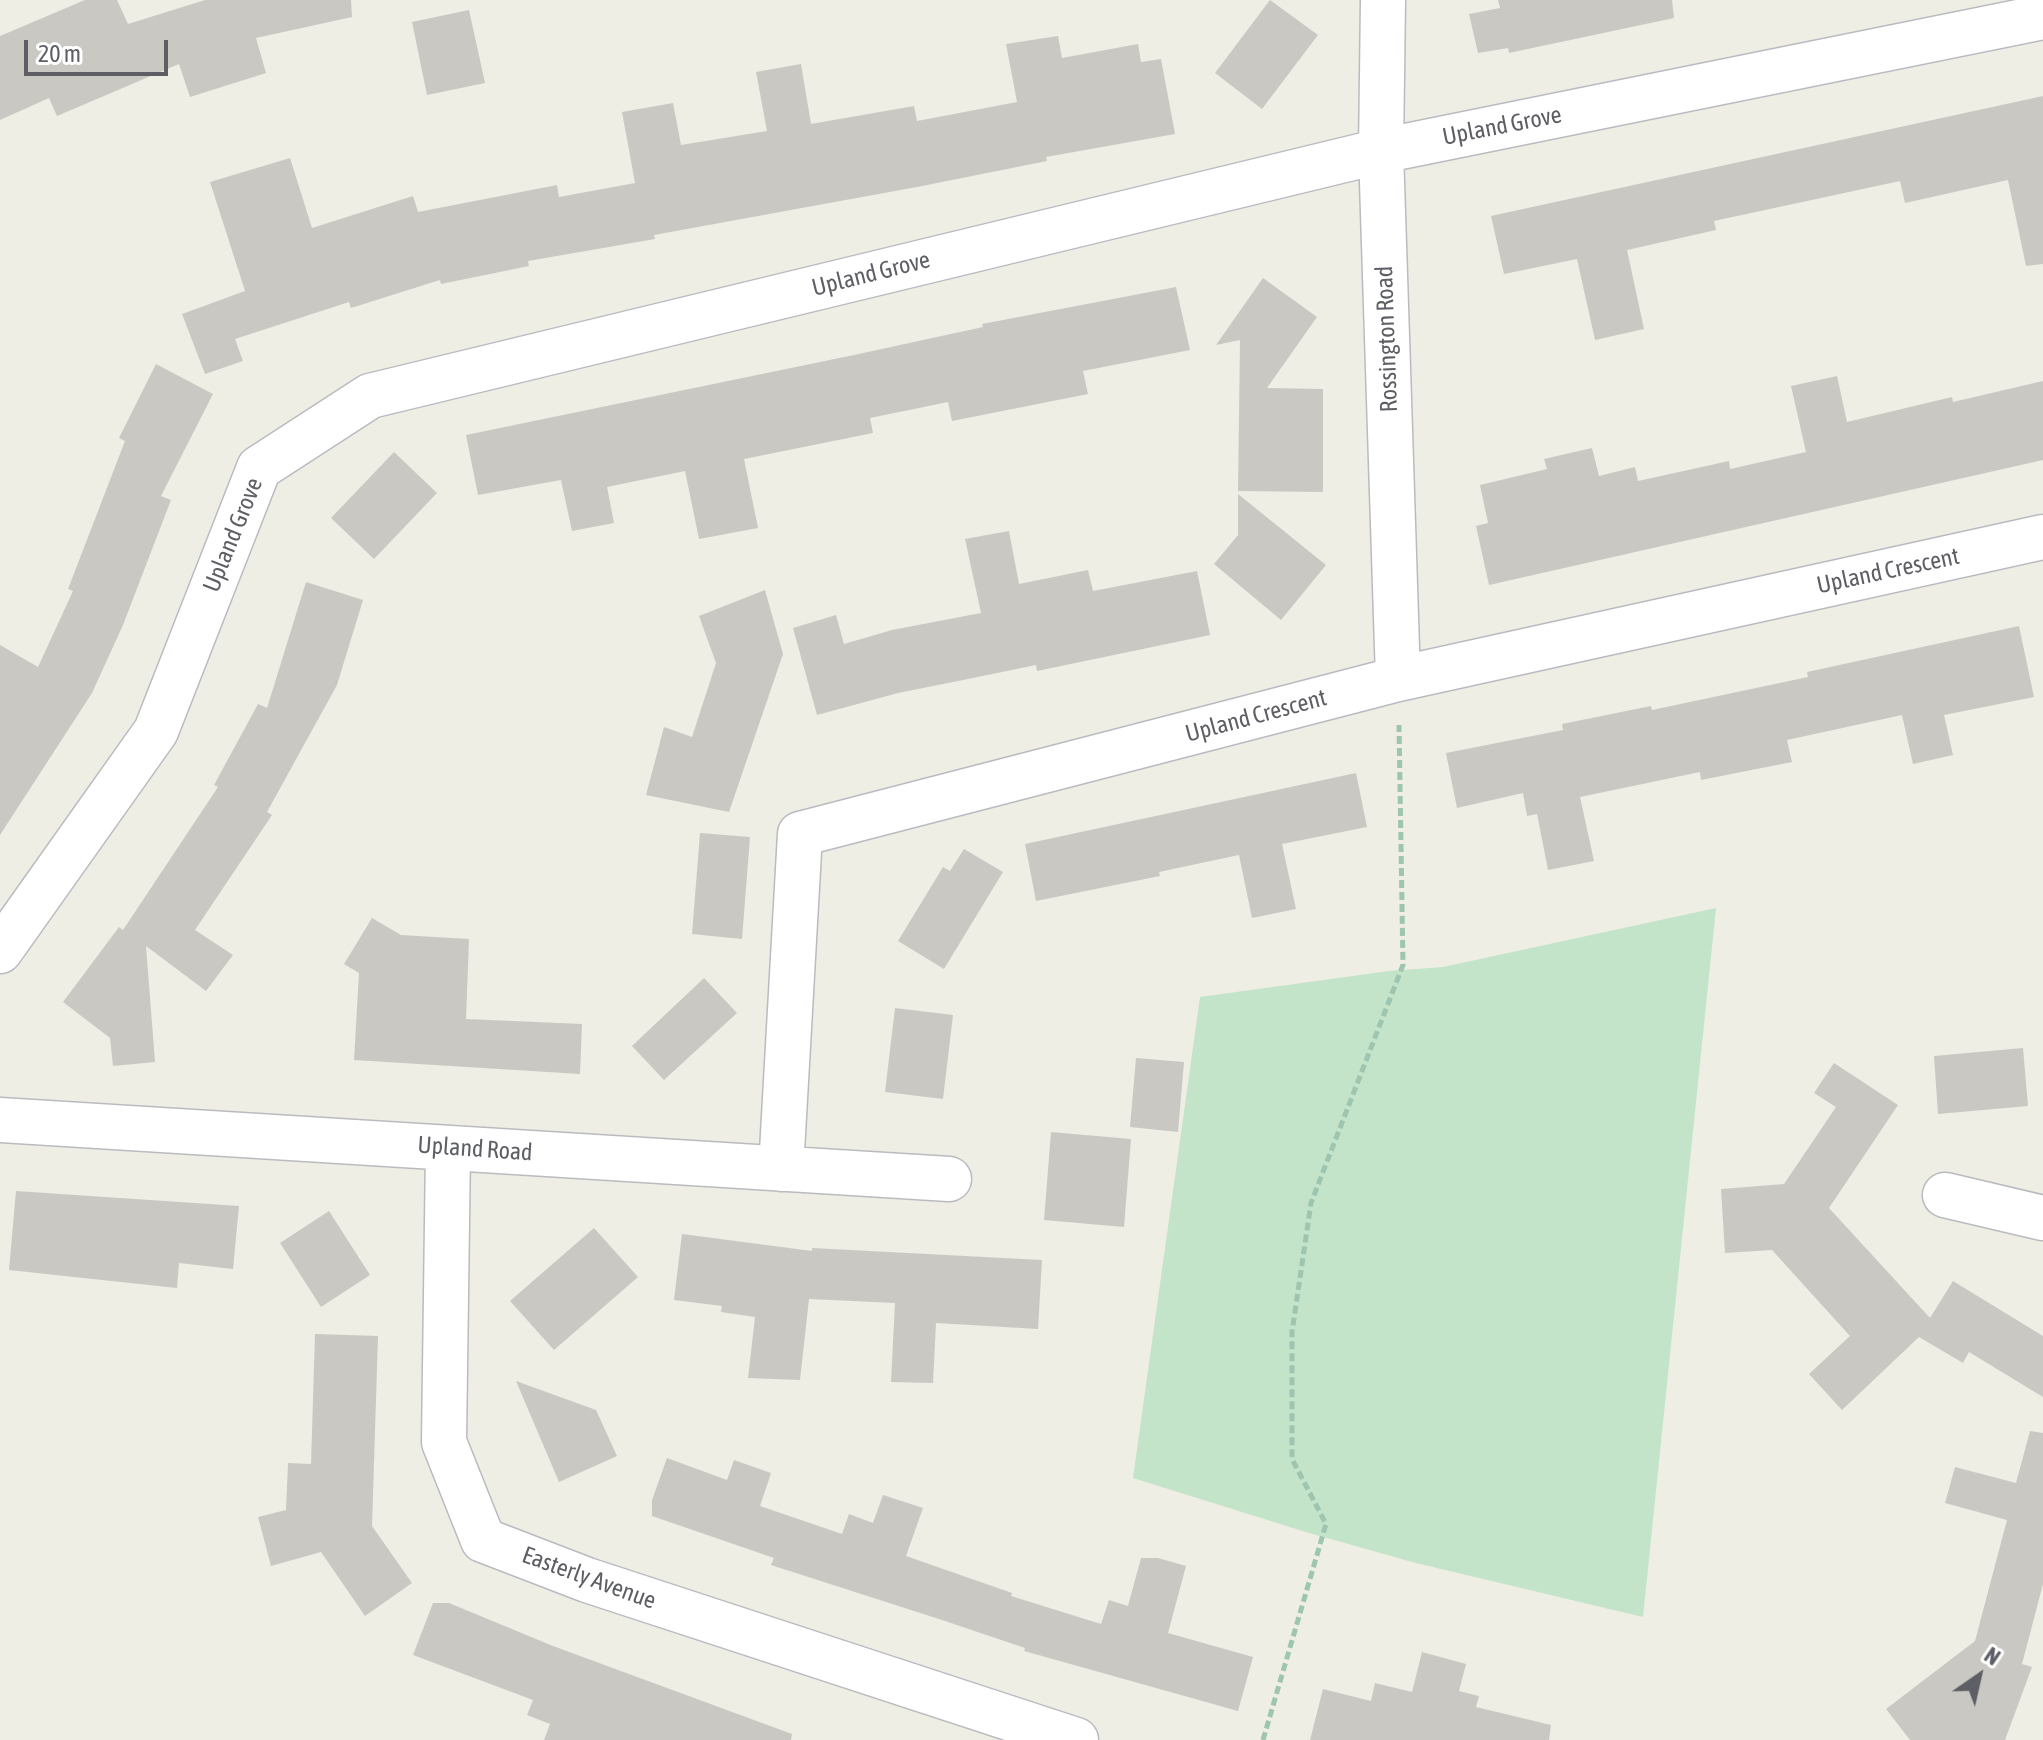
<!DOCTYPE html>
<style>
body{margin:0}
#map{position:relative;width:2043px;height:1740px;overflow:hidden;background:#eeeee5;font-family:"Asap Condensed",sans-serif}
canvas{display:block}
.north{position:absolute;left:1939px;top:1636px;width:80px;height:80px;-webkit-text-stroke:6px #fff;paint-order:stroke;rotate:34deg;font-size:22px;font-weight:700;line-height:32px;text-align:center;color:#5d5f65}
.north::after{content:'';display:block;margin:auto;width:28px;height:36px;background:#5d5f65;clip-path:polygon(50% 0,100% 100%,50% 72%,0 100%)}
.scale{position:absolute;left:24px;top:40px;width:144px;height:36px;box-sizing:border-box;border:4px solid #5d5f65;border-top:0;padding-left:10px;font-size:24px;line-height:28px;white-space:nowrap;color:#5d5f65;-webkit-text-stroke:6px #fff;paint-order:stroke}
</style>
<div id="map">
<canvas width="2043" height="1740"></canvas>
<div class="north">N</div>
<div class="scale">20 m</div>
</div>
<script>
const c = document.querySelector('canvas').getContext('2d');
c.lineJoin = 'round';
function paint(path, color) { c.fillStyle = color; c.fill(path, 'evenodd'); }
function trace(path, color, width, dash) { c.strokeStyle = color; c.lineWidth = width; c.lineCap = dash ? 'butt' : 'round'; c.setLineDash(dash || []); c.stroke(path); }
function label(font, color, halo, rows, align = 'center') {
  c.font = font + ' "Asap Condensed",sans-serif'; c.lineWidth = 7; c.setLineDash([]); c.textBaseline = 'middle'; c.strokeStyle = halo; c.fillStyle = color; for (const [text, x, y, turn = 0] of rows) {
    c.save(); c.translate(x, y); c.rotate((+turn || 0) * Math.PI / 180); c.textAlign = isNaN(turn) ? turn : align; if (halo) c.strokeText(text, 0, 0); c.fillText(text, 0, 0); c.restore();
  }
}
const green = new Path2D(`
 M1716,908L1643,1617L1416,1563L1309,1533L1133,1478L1200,997L1389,971L1443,967Z`);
const building = new Path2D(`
 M85,0H117L128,24L205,0H351L352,17L256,38L266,73L190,97L179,64L57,116L49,98L0,120V36Z
 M1270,0L1318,35L1262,109L1215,73Z
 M1498,0H1672L1674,18L1509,53L1508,48L1478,53L1469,14L1500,8Z
 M469,10L485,83L427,95L412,22Z
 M1058,36L1062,58L1138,44L1141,62L1161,59L1175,134L1046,157L1047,161L917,187L654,235L655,239L528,261L529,266L441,284L440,280L351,308L349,302L235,339L243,361L205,374L182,314L245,291L210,182L290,158L312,228L413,196L418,212L557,185L559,197L635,183L622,112L673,103L681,145L767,131L756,72L801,64L811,124L914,106L917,121L1017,102L1006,44Z
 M2043,96V264L2026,266L2008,180L1905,203L1900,181L1714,221L1716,230L1627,250L1644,329L1595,340L1577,259L1504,274L1491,216Z
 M1263,278L1317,317L1267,388L1323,389V492L1238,491L1240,340L1216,345Z
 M1176,287L1190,350L1083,371L1088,394L952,421L948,402L870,418L873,433L744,459L758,528L699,539L685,471L607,487L614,523L572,531L561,480L478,495L466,435L854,355L983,327L982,324Z
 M156,364L213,394L161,496L171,500L123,625L92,693L0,835V645L38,667L73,591L68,589L125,441L119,438Z
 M1837,376L1847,422L1952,397L1953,402L2043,381V460L1489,585L1476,526L1488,523L1480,485L1547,469L1544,459L1592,448L1599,476L1635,467L1638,481L1729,461L1730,469L1806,452L1791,386Z
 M394,452L437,493L374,559L331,518Z
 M1238,494L1326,565L1281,620L1214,564L1238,535Z
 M1009,531L1019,584L1088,570L1093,591L1197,571L1210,635L1037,671L1036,665L968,679L898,693L817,715L793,628L836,615L844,644L892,630L981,613L965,539Z
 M306,582L363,600L337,685L267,812L272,815L195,930L233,955L206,991L146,946L155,1062L113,1066L110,1038L63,1002L119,927L123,930L218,787L214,785L258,704L267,708Z
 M765,590L783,654L729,812L646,795L664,727L692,737L716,663L699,616Z
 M2019,626L2034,697L1944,715L1953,755L1913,764L1902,715L1787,740L1792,762L1701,780L1700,772L1580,797L1594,861L1548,870L1537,814L1527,816L1523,793L1457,808L1446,753L1563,730L1562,724L1651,706L1652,710L1808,677L1807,672Z
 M1356,773L1367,827L1282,844L1296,909L1252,918L1239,855L1159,872L1160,876L1036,901L1025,844Z
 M700,833L750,837L742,939L692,934Z
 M964,849L1003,872L944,969L898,941L943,867L950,871Z
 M372,918L401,935L469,939L466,1019L582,1024L580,1074L354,1060L359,973L344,964Z
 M704,978L737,1013L664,1080L632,1046Z
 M895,1008L953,1015L943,1099L885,1092Z
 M2023,1048L2028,1106L1938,1114L1934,1056Z
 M1136,1058L1184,1062L1178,1132L1130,1127Z
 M1834,1063L1898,1105L1829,1208L1930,1318L1953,1281L2043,1336V1397L1969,1352L1963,1363L1919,1337L1842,1410L1809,1374L1850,1336L1772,1250L1725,1253L1721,1189L1784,1184L1836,1107L1814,1093Z
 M1051,1132L1131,1139L1124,1227L1044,1220Z
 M16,1191L239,1206L233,1269L179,1263L177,1288L9,1270Z
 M329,1211L370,1275L321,1307L280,1243Z
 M594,1228L638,1277L554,1350L510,1301Z
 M682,1234L812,1251V1248L1042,1260L1038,1329L936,1323L933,1383L891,1382L895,1303L809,1299L800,1380L748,1378L755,1317L721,1312L722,1306L674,1300Z
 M315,1334L378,1336L372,1526L412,1583L365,1616L321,1552L271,1566L258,1517L286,1510L288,1463L311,1464Z
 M516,1381L596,1410L617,1456L559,1482Z
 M2030,1431L2043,1433V1584L2022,1664L2032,1667L2005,1740H1910L1886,1709L1975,1641L2007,1520L1945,1503L1955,1467L2016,1483Z
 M667,1458L727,1480L734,1460L771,1473L760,1506L842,1534L849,1514L873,1523L883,1495L923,1508L906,1556L1012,1593L1011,1596L1101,1624L1109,1600L1128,1606L1141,1558H1158L1186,1566L1168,1633L1253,1657L1238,1711L1024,1651L1025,1648L942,1620L771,1565L774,1558L652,1516V1500Z
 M433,1603H449L553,1646L792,1734L791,1740H544L550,1724L527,1715L533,1700L413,1655Z
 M1422,1652L1466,1664L1459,1691L1479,1696L1476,1707L1551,1725L1549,1740H1310L1323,1689L1371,1701L1375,1683L1412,1692Z`);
const path = new Path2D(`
 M1263,1740L1326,1524L1292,1459V1332L1311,1203L1403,965L1399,725`);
const minor = new Path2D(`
 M1383,0L1381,151L1398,679
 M0,951L156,731L259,468L370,396L1381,151L2043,17
 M0,1120L949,1179
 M448,1148L444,1442L483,1540L587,1580L1076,1740
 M781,1169L800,834L1398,679L2043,537
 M1945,1195L2043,1218`);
const streetNames = [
 ["Upland Grove",1502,126,-11],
 ["Upland Grove",871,274,-14],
 ["Rossington Road",1387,339,-92],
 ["Upland Grove",233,535,-68],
 ["Upland Crescent",1888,571,-12],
 ["Upland Crescent",1256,716,-15],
 ["Upland Road",475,1149,4],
 ["Easterly Avenue",589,1578,20]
];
paint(green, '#c3e4c9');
paint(building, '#cac8c2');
trace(minor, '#babbc0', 47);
trace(path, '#9dc5b0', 5, [8, 4]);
trace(minor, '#fff', 44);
label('24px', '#5d5f65', '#fff', streetNames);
</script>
